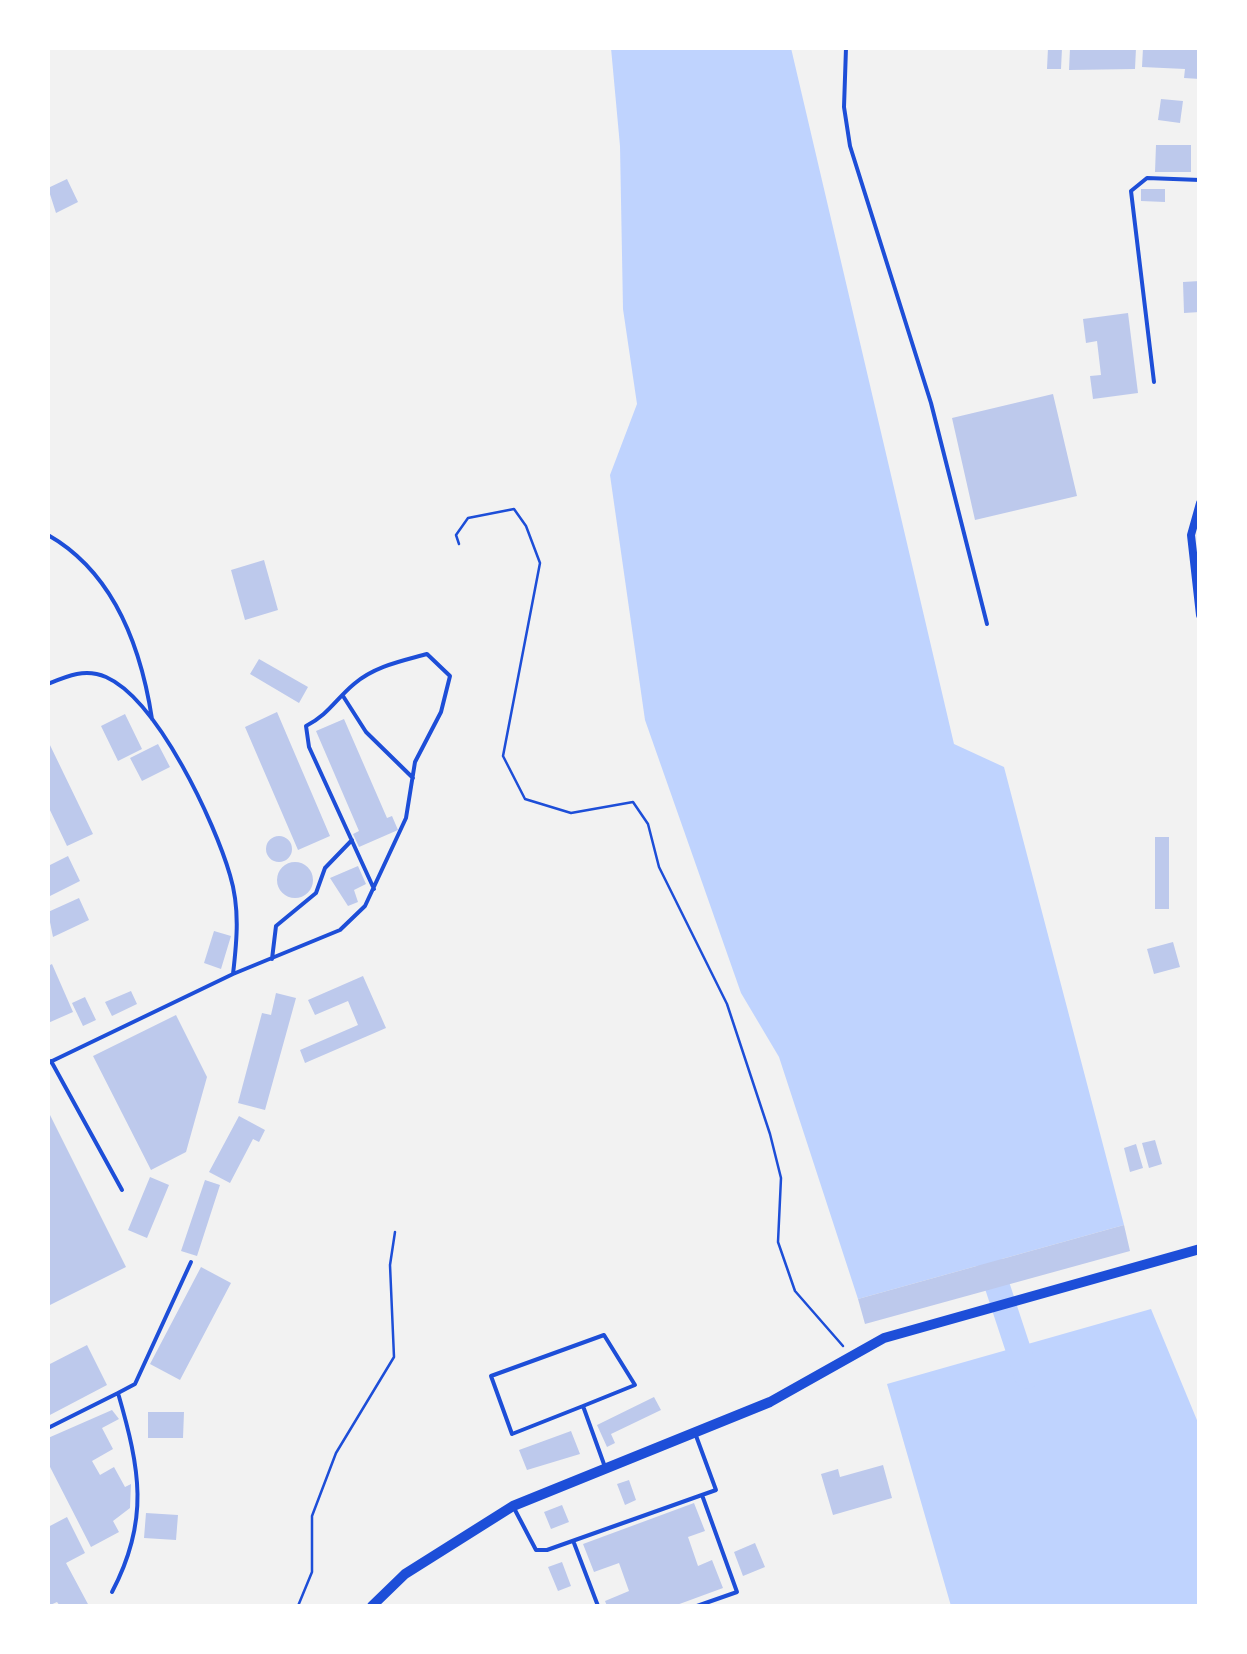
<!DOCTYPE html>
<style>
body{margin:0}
#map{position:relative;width:1247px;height:1654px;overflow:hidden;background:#f2f2f2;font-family:"Roboto Condensed",sans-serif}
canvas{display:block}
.frame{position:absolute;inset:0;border:50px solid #fff;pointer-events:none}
</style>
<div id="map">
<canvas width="1247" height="1654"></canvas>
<div class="frame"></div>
</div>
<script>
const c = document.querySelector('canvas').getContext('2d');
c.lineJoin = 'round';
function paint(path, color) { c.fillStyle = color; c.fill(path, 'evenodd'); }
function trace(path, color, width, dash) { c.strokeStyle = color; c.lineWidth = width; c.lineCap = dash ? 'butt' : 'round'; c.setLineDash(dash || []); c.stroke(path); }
const water = new Path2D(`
 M611,48H791L954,744L1004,767L1124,1225L858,1299L779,1057L741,993L645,720L610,475L637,404L623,309L620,146Z
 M1151,1309L1199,1425V1606H951L887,1384Z`);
const river = new Path2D(`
 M988,1258L1027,1376`);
const building = new Path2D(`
 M1048,48H1062L1061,69H1047Z
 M1070,48H1136L1135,69L1069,70Z
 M1143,48H1200V79L1184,78L1185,69L1142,67Z
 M1161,99L1183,101L1180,123L1158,120Z
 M1156,145H1191V172H1155Z
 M67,179L78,202L56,213L48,188Z
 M1141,189H1165V202L1141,201Z
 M1200,281V312L1184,313L1183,282Z
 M1128,313L1138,393L1093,399L1090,376L1101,375L1097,341L1086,343L1083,319Z
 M1053,394L1077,496L975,520L952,418Z
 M264,560L278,610L245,620L231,570Z
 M259,659L308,687L299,703L250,674Z
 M277,712L330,836L298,850L245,727Z
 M125,714L142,749L118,761L101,726Z
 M344,719L387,818L392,816L398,830L359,847L353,834L359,831L316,731Z
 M48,741L93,834L67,846L48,806Z
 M158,744L170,767L142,781L130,758Z
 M266 849a13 13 0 1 1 26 0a13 13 0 1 1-26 0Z
 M1155,837H1169V909H1155Z
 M68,856L80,881L48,897V866Z
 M277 880a18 18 0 1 1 36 0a18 18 0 1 1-36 0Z
 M358,866L366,884L354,890L358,902L348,906L330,878Z
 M79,898L89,920L53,937L48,912Z
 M214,931L231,936L221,969L204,963Z
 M1173,942L1180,967L1154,974L1147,949Z
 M52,964L73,1012L48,1023V966Z
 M363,976L386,1028L305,1063L300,1050L358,1025L348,1001L315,1015L308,1000Z
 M131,991L137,1004L112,1016L105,1002Z
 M276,993L296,998L265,1110L238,1103L262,1013L271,1015Z
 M85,997L96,1020L83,1026L72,1003Z
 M176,1015L207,1077L186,1152L151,1170L93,1056Z
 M48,1111L126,1267L48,1306Z
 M239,1116L265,1130L259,1142L253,1139L230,1183L209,1172Z
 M1155,1140L1162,1164L1149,1168L1142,1143Z
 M1136,1144L1143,1168L1130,1172L1124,1148Z
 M150,1177L169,1185L147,1238L128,1230Z
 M205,1180L220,1185L197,1256L181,1251Z
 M1124,1225L1130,1251L865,1324L858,1299Z
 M201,1267L231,1283L180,1380L150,1364Z
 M87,1345L107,1385L48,1416V1365Z
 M654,1397L661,1410L611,1434L615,1443L607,1447L597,1425Z
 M112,1410L119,1419L102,1428L113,1449L92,1461L100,1475L114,1467L125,1487L131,1484L130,1508L113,1521L119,1532L91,1547L48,1463V1438Z
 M148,1412H184L183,1438H148Z
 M571,1431L580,1454L527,1470L519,1450Z
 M883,1465L892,1498L833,1515L821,1474L838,1469L840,1477Z
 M629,1480L636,1500L625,1505L617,1484Z
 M694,1503L705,1531L688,1537L698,1566L712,1560L723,1588L674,1606H607L605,1601L629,1591L619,1563L594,1572L583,1544Z
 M562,1505L569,1522L551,1529L544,1512Z
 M146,1513L178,1515L176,1540L144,1538Z
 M67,1517L85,1553L66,1563L89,1606H60L57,1602L48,1606V1527Z
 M755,1543L765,1567L743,1576L734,1552Z
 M562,1562L571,1586L558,1591L548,1567Z`);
const path = new Path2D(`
 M459,544L456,535L468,518L514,509L526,526L540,563L503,756L525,799L571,813L633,802L648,824L659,867L727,1004L770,1134L781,1178L778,1242L795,1291L843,1346
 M298,1606L312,1572V1516L336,1453L394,1357L390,1265L395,1232`);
const service = new Path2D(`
 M846,48L844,107L850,146L931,403L987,624
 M1154,382L1131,191L1147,178L1200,180
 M48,535C113,572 141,647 152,719
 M48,684C67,676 85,668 106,677C158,700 215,823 230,875C240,908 237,940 233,974
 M343,696L366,732L413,778
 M272,959L276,926L316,893L325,868L352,840
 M51,1061L122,1190
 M48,1063L233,974L340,930L365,906L406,818L415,762L441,712L450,676L427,654C402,661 375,666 354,684C336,699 328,715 306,726L309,747L374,889
 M583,1406L635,1385L604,1335L491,1376L512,1434L583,1406L605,1467
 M48,1428L118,1393
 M515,1510L536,1550H547L716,1490L695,1433
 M574,1543L598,1606
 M112,1592C150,1520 140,1469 118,1393L135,1384L191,1262
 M697,1606L737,1592L702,1495`);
const minor = new Path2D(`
 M1200,503L1191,535L1200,615`);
const tertiary = new Path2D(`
 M372,1606L405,1574L513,1506L770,1402L884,1338L1200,1249`);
paint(water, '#bfd3fe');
trace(river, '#bfd3fe', 25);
paint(building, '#bdc9ec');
trace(path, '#1d4ed8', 2.5);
trace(service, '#1d4ed8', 4);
trace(minor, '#1d4ed8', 8);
trace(tertiary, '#1d4ed8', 10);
</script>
